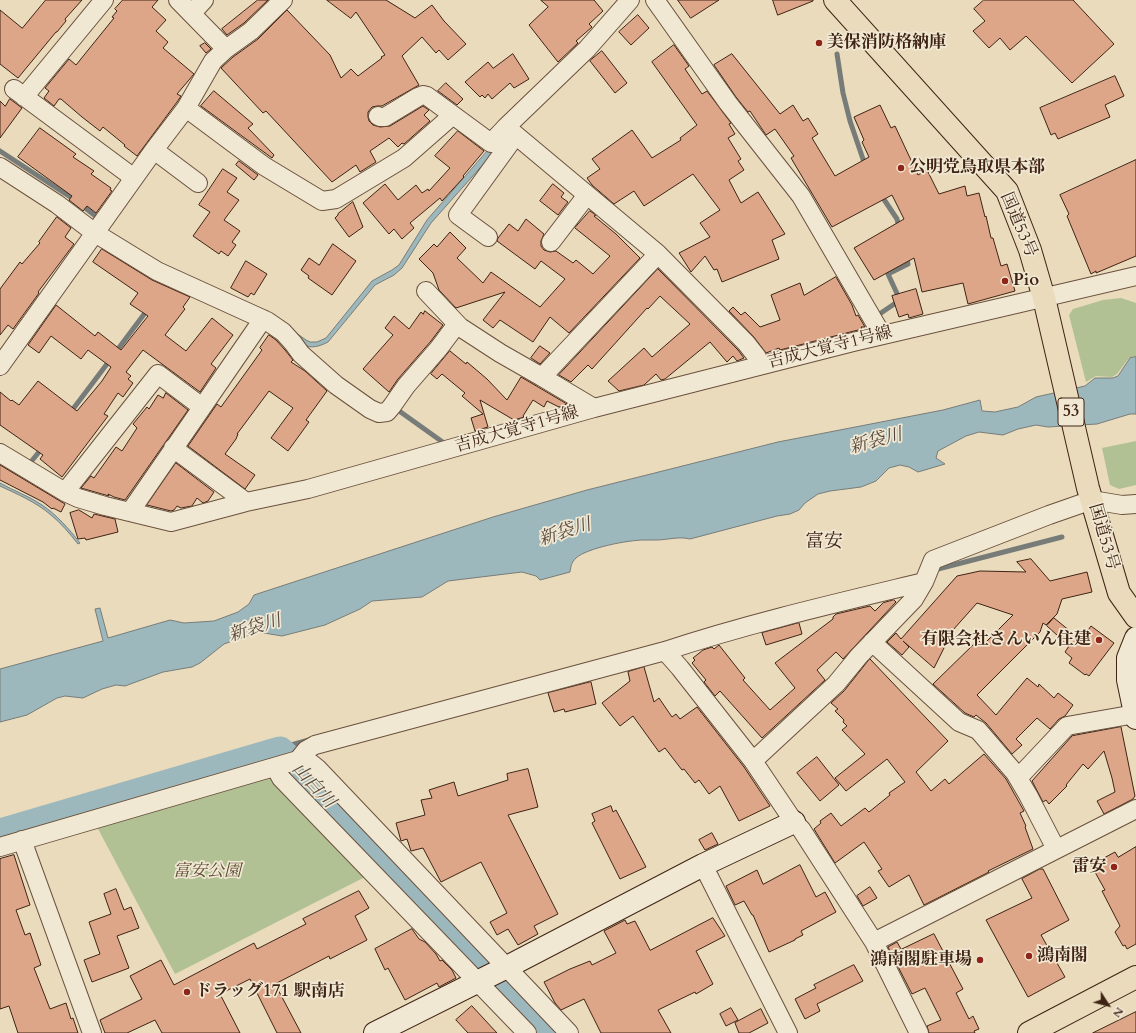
<!DOCTYPE html>
<meta charset="utf-8">
<style>
body{margin:0}
#map{position:relative;width:1136px;height:1033px;overflow:hidden;background:#e9dbbc;font-family:Cardo,serif}
canvas{display:block}
.north{position:absolute;left:1088px;top:985px;width:40px;height:40px;-webkit-text-stroke:3px #f1e8d3;paint-order:stroke;rotate:126deg;font-size:11px;font-weight:700;line-height:16px;text-align:center;color:#3f2314}
.north::after{content:'';display:block;margin:auto;width:14px;height:18px;background:#3f2314;clip-path:polygon(50% 0,100% 100%,50% 72%,0 100%)}
</style>
<div id="map">
<canvas width="1136" height="1033"></canvas>
<div class="north">N</div>
</div>
<script>
const c = document.querySelector('canvas').getContext('2d');
c.lineJoin = 'round';
function paint(path, color) { c.fillStyle = color; c.fill(path, 'evenodd'); }
function trace(path, color, width, dash) { c.strokeStyle = color; c.lineWidth = width; c.lineCap = dash ? 'butt' : 'round'; c.setLineDash(dash || []); c.stroke(path); }
function label(font, color, halo, rows, align = 'center') {
  c.font = font + ' Cardo,"Noto Serif JP",serif'; c.lineWidth = 3.5; c.setLineDash([]); c.textBaseline = 'middle'; c.strokeStyle = halo; c.fillStyle = color; for (const [text, x, y, turn = 0] of rows) {
    c.save(); c.translate(x, y); c.rotate((+turn || 0) * Math.PI / 180); c.textAlign = isNaN(turn) ? turn : align; if (halo) c.strokeText(text, 0, 0); c.fillText(text, 0, 0); c.restore();
  }
}
const green = new Path2D(`
 M1121,298L1136,303V356L1129,358L1117,374L1112,377L1096,376L1086,382L1069,315L1073,309L1103,300Z
 M1136,441V485L1119,489L1110,485L1102,448Z
 M266,777L275,781L367,876L175,974L96,825Z`);
const water = new Path2D(`
 M491,147L495,151L431,223L402,268L394,275L375,285L328,342C320,346 312,349 303,345L272,322L257,313L230,303L156,268L143,260L100,233L55,199L24,181L0,164V158L71,204L97,225L148,257L274,317L306,340L310,342H317L326,338L372,281L392,270L399,265L427,220Z
 M1136,357V414H1130L1097,424L1048,427L1036,425L1018,429L1003,435L979,432L966,436L938,451L936,458L945,464L918,472L909,467L900,465L889,468L876,481L861,487L830,491L818,494L805,503L799,510L790,514L777,516L690,539C678,536 668,540 656,540C652,540 648,540 644,540C628,540 587,548 576,558C571,563 571,566 570,572L540,580L536,576L522,572L448,581L422,597L372,601L360,609L325,625L282,636L258,632L224,644L200,663L192,667L163,672L125,686L116,685L102,689L83,698L65,696L57,698L27,715L0,722V669L103,641L95,609L100,608L108,638L170,620L184,623L214,621L238,612L249,604L254,595L493,517L587,490L778,442L943,410L980,400L982,411L995,412L1004,410L1018,407L1036,397L1085,386L1095,378H1113L1118,376L1130,358Z
 M0,483C14,491 29,496 42,505C57,515 69,529 80,543L78,544C70,534 61,523 51,515C36,502 17,494 0,486Z`);
const stream = new Path2D(`
 M837,54L843,93L850,121L865,165
 M0,151L75,200L98,218
 M881,195L897,219L899,228
 M881,313L900,300L888,274L908,264L906,255
 M115,353L148,309
 M395,408L444,443
 M70,413L110,360
 M30,463L43,447
 M934,570L1062,537
 M280,751L291,745L309,740`);
const river = new Path2D(`
 M0,833L280,751L318,787L320,793L409,889L422,898L488,972L547,1033`);
const building = new Path2D(`
 M46,0H82L65,19L66,21L57,32H56L18,78L0,64V10L22,28Z
 M123,0H158L152,7L166,20L156,31L168,42L163,48L194,74L177,94L181,96L177,102L137,156L124,146L125,145L103,127L100,131L82,117L61,99H59L54,106L44,98L49,91L45,88L69,59L76,65L114,18L112,17L117,11L115,9Z
 M258,0H268L244,23L227,35L222,29Z
 M327,0H386L415,18L432,5L444,21L466,44L448,60L439,50L436,53L422,37L402,56L419,85L382,106H377L372,107L368,112V117L369,121L373,125L380,127L390,126L423,106L429,110L424,115L430,121L404,144L402,143L398,147L389,138L370,151L376,162L360,172L356,165L332,182L266,111L263,113L221,68L233,57L258,39L287,10L330,55L341,78L351,69L358,76L382,58L381,57L385,55L356,12L351,18Z
 M541,0H594L603,11L589,24L592,27L576,41L578,43L558,62L529,25L548,7Z
 M678,0H719L691,18Z
 M773,0H813V1L778,15Z
 M984,0H1073L1114,44L1072,83L1026,36L1010,50L1000,38L989,48L973,31L985,21L974,9Z
 M638,15L649,28L631,45L619,32Z
 M205,43L211,49L206,53L200,46Z
 M674,45L689,66L685,69L702,94L707,91L731,123L729,124L735,134L728,138L741,159L738,161L744,170L729,180L741,203L758,192L785,234L772,240L779,259L722,282L717,269L714,270L705,256L691,272L679,253L710,237L700,223L720,210L693,174L644,206L634,191L614,204L592,185L587,178L600,169L592,159L632,130L652,158L681,140L680,138L697,125L652,62Z
 M602,51L627,83L615,93L590,61Z
 M513,54L529,79L514,88L510,83L492,99L488,94L485,98L482,95L480,97L465,82L488,62L493,68Z
 M732,54L780,114L793,105L803,121L808,118L818,134L812,138L835,176L869,157L862,142L864,140L854,117L880,105L891,128L895,126L918,175L927,170L939,194L965,186L967,196L979,193L985,217L986,216L991,238H993L1001,266L1007,264L1015,291L968,304L963,283L922,292L914,258L874,280L854,248L904,219L892,195L832,227L791,158L794,156L775,129L766,135L750,111L748,112L736,97L714,65Z
 M1115,76L1124,96L1105,105L1110,117L1058,139L1055,133L1051,135L1040,108Z
 M446,83L463,99L457,105L438,91Z
 M214,91L253,124L248,128L274,155L272,158L201,106Z
 M10,99L22,108L0,138V101L5,106Z
 M40,128L76,154L73,157L94,171L91,174L111,188L110,190L112,191L96,213L87,206L83,211L69,200L72,196L18,157Z
 M458,131L484,151L463,176L464,177L442,201L440,198L410,223L414,228L402,239L394,229L389,234L363,203L385,184L398,200L416,185L422,193L428,189L429,191L450,168L435,156Z
 M1136,160V256L1096,273V271L1091,274L1067,216L1069,214L1060,195Z
 M239,161L258,175L254,180L236,165Z
 M223,169L237,178L227,192L239,200L224,220L240,231L232,242L236,245L228,256L221,251L219,254L193,236L210,212L199,205Z
 M553,184L564,193L561,197L568,202L558,215L540,201Z
 M353,202L363,227L349,237L335,218L338,215V214Z
 M590,211L596,215L594,216L616,234L640,258L569,333L550,317L533,342L500,320L493,328L483,320L505,292L456,308L439,290L433,273L419,259L434,244L437,247L450,232L466,248L457,258L483,283L491,272L540,307L565,279L541,261L535,269L497,241L498,238L509,224L518,231L526,219L544,234L541,241V246L544,250L550,252L556,251L573,263L576,260L593,274L610,256L575,228Z
 M57,217L71,228L65,237L74,244L38,292L39,293L13,329L8,325L0,335V289L20,262L22,264L40,243L39,242Z
 M333,244L356,261L332,295L308,278L309,276L301,270L309,258L319,265Z
 M102,249L152,280L190,297L183,307L185,309L165,335L186,351L212,318L233,335L211,364L216,368L200,392L143,350L126,372L131,376L128,379L133,383L123,397L118,393L104,414L108,416L62,477L40,459L43,455L0,425V392L11,401L12,400L19,405L38,381L77,411L102,381L111,367L88,350L81,359L51,336L39,353L28,345L56,305L95,336L98,332L121,350L148,316L130,304L138,293L93,262Z
 M246,261L267,274L254,295L251,293L248,297L231,288Z
 M658,269L738,350L744,358L737,361L733,356L727,362L710,342L665,379L661,380L656,374L644,385L619,391L608,381L644,348L652,357L690,324L660,296L648,309L647,308L592,369L588,365L571,382L559,375Z
 M836,277L852,305L856,316L858,315L865,327H861L862,329L780,350L779,348L766,353L753,336L729,311L733,307L741,315L745,312L760,327L780,320L771,295L800,283L804,295Z
 M916,289L923,314L909,318L908,314L899,317L892,296Z
 M425,311L443,325L431,341L398,379L389,392L363,369L393,335L385,328L394,316L409,329L421,312L423,314Z
 M269,335L276,340L285,350L293,360L291,362L305,371L327,391L306,420L309,422L288,451L271,438L293,408L269,391L237,434H238L236,439L225,454L255,475L245,489L188,446L217,404L221,407L262,350L260,348Z
 M540,346L550,353L540,364L531,358Z
 M450,351L466,364L467,362L487,379L507,400L521,377L567,404L559,407L547,401L544,407L533,400L523,416L524,417L514,420L480,400L488,427L475,431L471,418L483,414L462,396L465,393L442,374L437,379L431,374Z
 M166,393L188,410L125,500L114,497L108,494L109,496L81,488L91,476L94,478L116,447L122,451L137,428L133,424L147,407L149,409L158,395L163,398Z
 M176,463L214,492L208,501L203,503L197,498L192,506L181,508L177,506L174,510L171,511L147,505Z
 M0,465L65,504L61,512L53,508L52,509L43,502L0,480Z
 M79,510L92,518L94,514L115,519L118,532L86,540L85,538L78,539L70,513Z
 M1031,559L1050,581L1087,572L1092,592L1062,599L1057,614L1046,625L1043,623L1040,632L977,695L996,715L1027,678L1038,687L1039,684L1054,698L1058,693L1073,705L1065,716L1059,719L1050,729L1037,718L1016,739L1022,745L1012,754L986,723L976,715L974,717L965,713L933,684L978,640L983,645L1013,615L977,603L953,630L934,668L903,641L909,647L902,655L887,642L896,633L901,639L957,576L980,571L1026,572L1017,562Z
 M894,600L896,602L843,659L836,652L817,670L825,680L762,738L720,691L715,696L704,682L706,680L692,663L695,660L693,658L703,650L712,647L714,649L719,645L745,678L743,680L770,710L795,688L775,663L833,619V617L836,614L870,606L875,611L883,603Z
 M1054,618L1081,640L1091,626L1114,643L1089,676L1086,674L1085,675L1069,663L1072,658L1065,652L1069,646L1047,626Z
 M799,623L802,634L766,645L762,633Z
 M870,659L948,741L916,772L931,791L945,779L949,784L984,754L1006,779L1024,811L1020,813L1026,826L1025,827L1033,849L988,871L989,872L924,905L909,875L889,887L878,871L882,869L864,842L835,863L814,829L821,823L820,821L831,813L841,826L865,808L869,812L890,795L889,793L905,782L887,759L846,791L835,778L865,754L842,730L847,726L843,722L844,720L835,711L838,709L831,703L844,691Z
 M644,667L654,702L659,698L672,717L676,714L680,719L697,707L744,767L770,806L739,821L720,786L709,794L699,780L695,783L684,769L682,770L665,748L659,752L633,716L620,726L602,703L630,681L628,672Z
 M591,682L596,704L565,712L564,709L554,712L548,693Z
 M1121,727L1135,796L1133,799L1104,814L1097,801L1115,792L1112,778L1104,751L1088,769L1083,764L1066,785L1067,786L1049,804L1046,800L1043,802L1032,781L1072,736Z
 M817,757L839,785L820,801L797,773Z
 M528,769L538,807L508,815L558,914L534,926L538,934L518,945L508,929L497,935L490,922L507,913L481,862L441,882L423,848L411,851L407,839L401,841L396,823L425,815L421,800L432,798L429,790L454,782L458,796L508,780L507,774Z
 M611,806L613,812L616,810L646,867L620,879L592,823L595,821L592,814Z
 M712,833L718,844L705,850L699,840Z
 M1136,847V944L1127,949L1125,945L1123,946L1115,932L1120,926L1102,891L1105,890L1091,865L1115,852L1118,857Z
 M14,855L30,905L16,910L25,935L30,933L41,965L34,968L50,1009L66,1003L71,1019L73,1018L78,1033H18L9,1006L0,1009V859Z
 M800,865L816,897L825,892L836,912L801,931L803,935L795,939V940L769,952L753,915H752L744,901L735,905L726,886L757,870L763,884Z
 M1040,869H1043L1069,920L1041,935L1065,977L1028,997L986,920L1032,898L1022,879Z
 M870,887L877,898L863,906L857,896Z
 M116,889L124,910L131,907L139,928L117,936L129,968L92,982L84,960L100,954L89,922L111,914L104,894Z
 M359,891L369,908L355,916L367,940L330,959L329,956L275,984L301,1033H277L250,979L220,994L240,1033H162L155,1020L127,1033H105L100,1020L142,999L130,976L161,960L174,985L254,943L257,949L306,924L303,919Z
 M713,918L725,936L696,951L713,984L696,994L695,992L658,1010L671,1033H601L584,999L561,1010L555,1003L544,982L570,969L590,961L592,965L616,953L604,931L625,920L627,924L635,921L650,950Z
 M412,929L419,939L425,942L436,954L440,961L442,960L452,970L456,978L439,987L437,983L405,1000L388,968L385,970L375,949Z
 M934,934L963,989L956,993L969,1019L973,1016L979,1029L974,1031L975,1033H929L927,1026L941,1020L925,988L912,994L888,947L897,942L901,949Z
 M854,965L863,981L817,1004L820,1011L805,1019L795,999L816,988L814,985Z
 M472,1006L497,1033H468L456,1020Z
 M731,1008L738,1020L726,1026L720,1014Z
 M761,1009L768,1023L749,1033H739L735,1023Z
 M1136,1012V1033H1093Z`);
const street = new Path2D(`
 M178,0L226,49
 M655,0L728,103L801,196L882,335
 M192,13L204,0
 M14,89L134,178
 M24,97L104,0
 M186,108L264,166L322,201L336,199L404,158L453,115
 M378,116L380,117H385L418,97L423,95L427,96L491,143L506,127L587,49L630,0
 M506,127L658,254L542,377L594,408
 M154,150L198,183
 M0,167L57,204L95,233L157,271L267,321L283,332L293,343L301,354L336,385L370,409L379,413L387,412L392,406L406,386L439,348L457,324
 M488,237L458,215L516,135
 M551,242L587,195
 M658,254L746,343L757,357L759,366
 M426,291L460,327L500,353L542,377
 M0,366L154,150L186,108L213,61L226,49L251,31L283,0
 M173,448L246,502
 M0,453L65,492L78,498L105,506L171,522L246,502L308,489L594,408L853,342L1136,276
 M65,492L158,374L202,407
 M130,512L263,319
 M872,642L959,722L978,730L1015,773L1028,795L1056,849
 M665,651L680,668L753,761L794,822L801,829L874,942L919,1033
 M302,756L317,768L569,1033
 M753,761L836,684L859,656L914,599L924,582L933,560L1049,515L1092,500L1122,505L1136,504
 M275,767L281,778L527,1033
 M1018,778L1067,726L1135,714
 M22,840L92,1033
 M0,847L298,760L306,750L315,745L665,651C750,623 837,603 924,582
 M703,865L788,1033
 M874,942L1136,809`);
const secondary = new Path2D(`
 M1136,638L1128,658V680L1136,718
 M375,1033L507,967L703,865L794,822`);
const primary = new Path2D(`
 M1029,1033L1136,977`);
const highway = new Path2D(`
 M835,0L1007,191L1030,250L1044,298L1088,488L1119,593L1136,617`);
const markers = [
 [819,43,4,"#8f2418"],
 [901,168,4,"#8f2418"],
 [1005,281,4,"#8f2418"],
 [1099,640,4,"#8f2418"],
 [1114,867,4,"#8f2418"],
 [1029,956,4,"#8f2418"],
 [980,960,4,"#8f2418"],
 [187,992,4,"#8f2418"]
];
const shields = [
 [1071,412,26]
];
const shieldNames = [
 ["53",1071,412]
];
const poiNames = [
 ["美保消防格納庫",827,43],
 ["公明党鳥取県本部",909,168],
 ["Pio",1013,281],
 ["有限会社さんいん住建",1091,640,"right"],
 ["雷安",1106,867,"right"],
 ["鴻南閣",1037,956],
 ["鴻南閣駐車場",972,960,"right"],
 ["ドラッグ171 駅南店",195,992]
];
const streetNames = [
 ["国道53号",1018,225,67],
 ["吉成大覚寺1号線",830,348,-14],
 ["吉成大覚寺1号線",517,430,-16],
 ["国道53号",1103,537,74]
];
const parkNames = [
 ["富安公園",207,872]
];
const waterNames = [
 ["新袋川",876,442,-15],
 ["新袋川",565,533,-17],
 ["新袋川",255,629,-17],
 ["山白川",313,786,47]
];
const quarterNames = [
 ["富安",824,543]
];
paint(green, '#b1c194');
paint(water, '#9db8bc');
trace(water, '#777c79', 1);
trace(stream, '#777c79', 5);
trace(river, '#9db8bc', 29);
paint(building, '#dea688');
trace(building, '#3f2314', 1);
trace(street, '#6a513e', 20);
trace(secondary, '#3f2314', 24);
trace(primary, '#3f2314', 24);
trace(highway, '#3f2314', 24);
trace(street, '#f1e8d3', 18);
trace(secondary, '#f1e8d3', 22);
trace(primary, '#e9dbbc', 22);
trace(highway, '#e9dbbc', 22);
for (const [x, y, r, color] of markers) { const dot = new Path2D(); dot.arc(x, y, r, 0, 2 * Math.PI); c.fillStyle = color; c.fill(dot); trace(dot, '#f1e8d3', 1.5); }
for (const [x, y, w] of shields) { const box = new Path2D(); box.roundRect(x - w / 2, y - 14, w, 28, 3); c.fillStyle = '#f1e8d3'; c.fill(box); trace(box, '#3f2314', 1); }
label('bold 16px', '#3f2314', null, shieldNames);
label('bold 17px', '#3f2314', '#f1e8d3', poiNames, 'left');
label('17px', '#3f2314', '#f1e8d3', streetNames);
label('italic 17px', '#5c4a34', '#f1e8d3', parkNames);
label('italic 18px', '#56483e', '#f1e8d3', waterNames);
label('19px', '#3f2314', '#f1e8d3', quarterNames);
</script>
